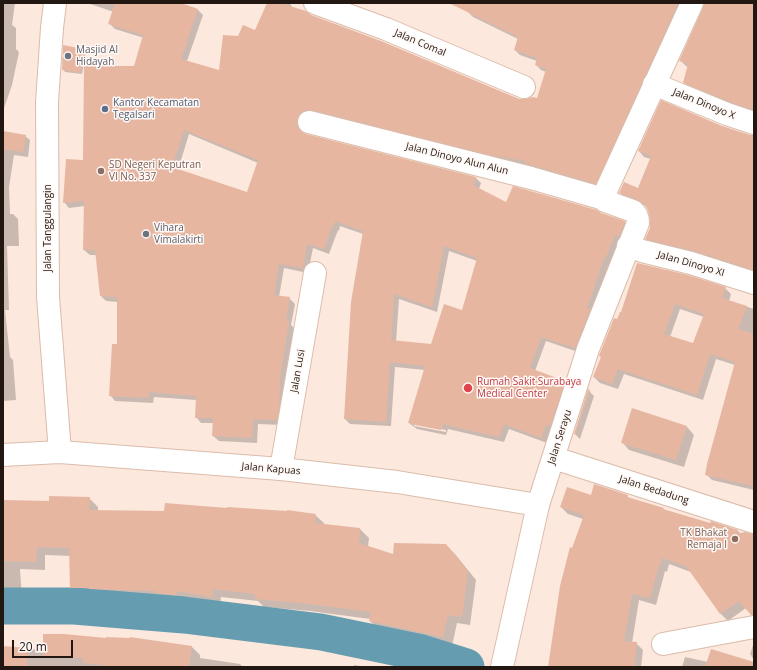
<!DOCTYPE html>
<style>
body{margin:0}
#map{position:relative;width:757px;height:670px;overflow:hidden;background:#fce8dd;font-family:"Open Sans",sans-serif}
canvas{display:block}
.frame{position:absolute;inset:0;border:4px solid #231711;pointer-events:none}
.scale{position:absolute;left:12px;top:640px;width:61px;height:18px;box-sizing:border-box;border:2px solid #231711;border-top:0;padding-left:5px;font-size:12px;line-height:14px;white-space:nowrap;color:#231711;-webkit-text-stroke:3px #fff8f5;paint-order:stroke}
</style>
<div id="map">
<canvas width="757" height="670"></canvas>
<div class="frame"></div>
<div class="scale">20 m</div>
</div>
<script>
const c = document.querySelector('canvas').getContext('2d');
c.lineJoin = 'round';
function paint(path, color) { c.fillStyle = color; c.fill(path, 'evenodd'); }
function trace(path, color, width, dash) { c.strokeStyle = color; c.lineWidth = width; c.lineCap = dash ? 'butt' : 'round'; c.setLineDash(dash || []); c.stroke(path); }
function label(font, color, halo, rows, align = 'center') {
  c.font = font + ' "Open Sans",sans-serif'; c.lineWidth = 3; c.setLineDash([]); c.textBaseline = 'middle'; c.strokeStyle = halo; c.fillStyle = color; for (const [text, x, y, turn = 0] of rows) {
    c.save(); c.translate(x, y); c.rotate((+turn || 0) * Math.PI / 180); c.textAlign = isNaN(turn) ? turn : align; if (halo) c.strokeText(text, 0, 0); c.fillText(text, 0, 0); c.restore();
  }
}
const shadow = new Path2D(`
 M3,3H15L12,25L16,28V49L19,52L12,85L3,111Z
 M87,3H177L198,10L203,15L187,61L219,71L239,37L255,31L268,3H289L292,6L291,7L310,16L519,99L538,100L546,72L541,70L536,65L537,61L520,55L515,50L518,39L473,17L467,11L450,3H686L601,188L531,169L528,166L302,125V132L305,135L476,178L481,183L479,189L506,203L600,214L625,222L630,228L611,263H610L592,312L581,353L546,341L535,371L564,381L570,387L547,443L509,429L504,442L448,429L446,435L417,429L409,423L425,370L395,367L391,426L350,424L345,419L363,234L340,226L339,231L338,230L329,254L313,248L308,273L284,268L279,297L289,298L295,304L291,325L294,328L285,382L284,414L282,425L258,424L257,443L219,441L213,436L214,423H201L196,417V400L154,397L153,403L115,401L110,395L118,345V302L106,301L101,296L97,255H90L84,250L85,206L69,208L64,202L84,162L135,67L144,38L115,29L110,24L114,12ZM189,134L258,163L248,193L178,170ZM449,251L477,261L463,312L432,345L396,342L399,299L437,312ZM414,424L446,430V432L414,426Z
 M705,3H754V113L738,107L690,88L684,82L688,67L686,66L680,60Z
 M84,50L86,52L82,74L65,72L63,69Z
 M722,127L750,136H754V273L652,244L646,239L651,228L650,214L647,206L625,198L620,192L639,189L651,159L644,157L639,151Z
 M3,132L25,136L30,140L28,157L14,155L9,187L10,214H13L18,219L19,246H7L9,310H5L10,357L13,360L16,400L3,401Z
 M725,288L731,294L729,301L754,309V490L712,480L706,474L735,365L716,359L703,400L624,374L618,389L600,383L594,377L618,320ZM680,309L704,317L694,345L670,337Z
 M589,391L594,396L580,439L575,434Z
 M633,409L687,427L694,435L684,467L629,450L622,442Z
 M627,496L630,499L663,509L666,511L711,525L712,523L738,531L741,534L754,535V615L746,608L728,621L721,614L691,572L669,564L667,572L665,571L656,605L639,600L632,643H636L643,650L641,667H549L573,549L583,519L568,514L561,507L591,497Z
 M89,498L98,507V511L315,515L324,523V525L360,529L369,538L368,547L394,555L446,545L455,554L476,580L470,625L457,623L452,646L379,630L370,621V619L310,611L264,607L258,601L221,597L220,605L185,599V603L166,601L164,599L79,596L71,588V556L45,555V570L20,569L22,599L3,600V501L50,502Z
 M131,638L192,647L200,655V658L240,664L243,667H3V647L44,650L107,639Z
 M754,642V660L750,654Z
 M685,657L708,662L754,663V667H682Z
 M354,665L368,667H369H354Z`);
const river = new Path2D(`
 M3,606H74L184,615L321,632L418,652L466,667`);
const building = new Path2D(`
 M115,3H181L198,9L181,59L219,70L223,35L238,36L243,25L255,30L267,3H280L306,11L311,15L381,41L519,99H525L532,97L537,98L546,69L535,65L537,58L514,50L518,37L449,3H678L645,76L643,79L642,82L596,184L525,163L526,161L489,155L312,110H305L300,113L297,119V126L301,131L306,134L476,177L473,185L506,202L513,186L597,210L601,213L625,221L619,236L615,235L605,259L604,258L587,308L590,309L575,348L541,337L530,368L565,381L550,426L546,425L541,438L504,424L499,437L443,424L441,430L410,424L411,423H408L425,366L390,362L386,422L344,419L351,302L363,231L335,221L334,226H332L324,249L307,244L303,268L279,264L274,295L290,297L286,321L289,322L280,376L279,408L277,420L253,419L252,438L212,436L213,418H195L196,396L149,392L148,398L109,396L112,344H117V297L100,296L95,250H83L84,201L63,203L66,159L83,160L84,66H134L143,35L108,24ZM184,130L258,160L247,192L172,167ZM444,246L477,258L462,310L444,304L431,344L391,340L394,294L432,307Z
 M704,3H754V102L752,109L731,102L683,83L688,64L679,61L703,8Z
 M63,45L84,49L80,73L62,70Z
 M661,100L722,126L750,135H754V270L695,251L645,239L650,228V223L649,214L647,208L643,203L637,199L619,193L624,182L638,188L651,156L638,151Z
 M3,131L26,135L23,152L3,149Z
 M637,263L688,275L726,287L722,298L747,306L738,329L754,334V486L705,475L707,464L735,362L710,354L697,395L618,369L612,384L593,377L601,357L599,356L600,353L614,318L617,319L620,312H621ZM675,304L704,314L693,343L664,334Z
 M588,389L590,390L575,435L574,434Z
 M632,408L687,426L676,460L621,443Z
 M594,484L628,495L627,497L664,508L663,509L710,523L711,521L738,530L737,534L745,532L754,534V615H751L739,601L720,614L686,566L662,558L660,565H659L650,598L632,594L624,641L637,642L634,667H548L560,586L570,547L572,548L584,515L560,507L567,487L591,495Z
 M49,496L90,497L89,510L164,511L165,503L227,508V507L287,511V510L316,514L315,523L360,528L359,543L393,554L394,543L446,544L468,571L462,617L448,615L443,637L369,621L371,612L301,603L255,599V594L213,589L212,597L177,591L176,595L156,593V591L89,589V588H70L69,548L37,547L36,562L3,561V500L49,501Z
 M43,634H64L106,638V637L130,638V637L192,646L189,667H105V665L83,663V658H43Z
 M3,646L28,648L27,667H3Z
 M711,649L754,662V667H705Z`);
const street = new Path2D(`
 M55,3L52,28L47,102L48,297L60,452
 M315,3L386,29L524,87
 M654,84L727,114L754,123
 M309,122L531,178L604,199
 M628,246L642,251L691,263L754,283
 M554,458L754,522
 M281,469L315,273
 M538,505L588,349L638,223C638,218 637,214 633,211L605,201L603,198L604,195L692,3
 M663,644L754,627`);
const secondary = new Path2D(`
 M3,455L60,452L281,469L397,482L538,505L502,667`);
const markers = [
 [68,56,4,"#6b7280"],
 [105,109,4,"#5c6f8a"],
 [101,171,4,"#8d6e63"],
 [146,234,4,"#6b7280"],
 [468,388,5,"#e0444e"],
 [735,539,4,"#8d6e63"]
];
const streetNames = [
 ["Jalan Comal",420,43,23],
 ["Jalan Dinoyo X",704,104,22],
 ["Jalan Dinoyo Alun Alun",457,159,14],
 ["Jalan Tanggulangin",48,228,-90],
 ["Jalan Dinoyo XI",691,264,16],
 ["Jalan Lusi",298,371,-80],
 ["Jalan Serayu",560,437,-72],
 ["Jalan Kapuas",271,469,5],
 ["Jalan Bedadung",654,490,18]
];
const worshipNames = [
 ["Masjid Al",76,50],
 ["Hidayah",76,62],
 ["Vihara",154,228],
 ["Vimalakirti",154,240]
];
const serviceNames = [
 ["Kantor Kecamatan",113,103],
 ["Tegalsari",113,115]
];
const educationNames = [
 ["SD Negeri Keputran",109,165],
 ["VI No. 337",109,177],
 ["TK Bhakat",727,533,"right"],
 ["Remaja I",727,545,"right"]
];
const healthNames = [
 ["Rumah Sakit Surabaya",477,382],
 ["Medical Center",477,394]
];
paint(shadow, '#0003');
trace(river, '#669cb0', 37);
paint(building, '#e7b6a1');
trace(street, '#dbbcaa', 24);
trace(secondary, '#dbbcaa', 24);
trace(street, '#fff', 22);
trace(secondary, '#fff', 22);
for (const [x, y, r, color] of markers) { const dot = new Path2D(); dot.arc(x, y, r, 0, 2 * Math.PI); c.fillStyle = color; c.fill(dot); trace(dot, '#fff8f5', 1.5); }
label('10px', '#231711', '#fff8f5', streetNames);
label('10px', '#5b616d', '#fff8f5', worshipNames, 'left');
label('10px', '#4e5e75', '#fff8f5', serviceNames, 'left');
label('10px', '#785e54', '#fff8f5', educationNames, 'left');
label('10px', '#be3a42', '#fff8f5', healthNames, 'left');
</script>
